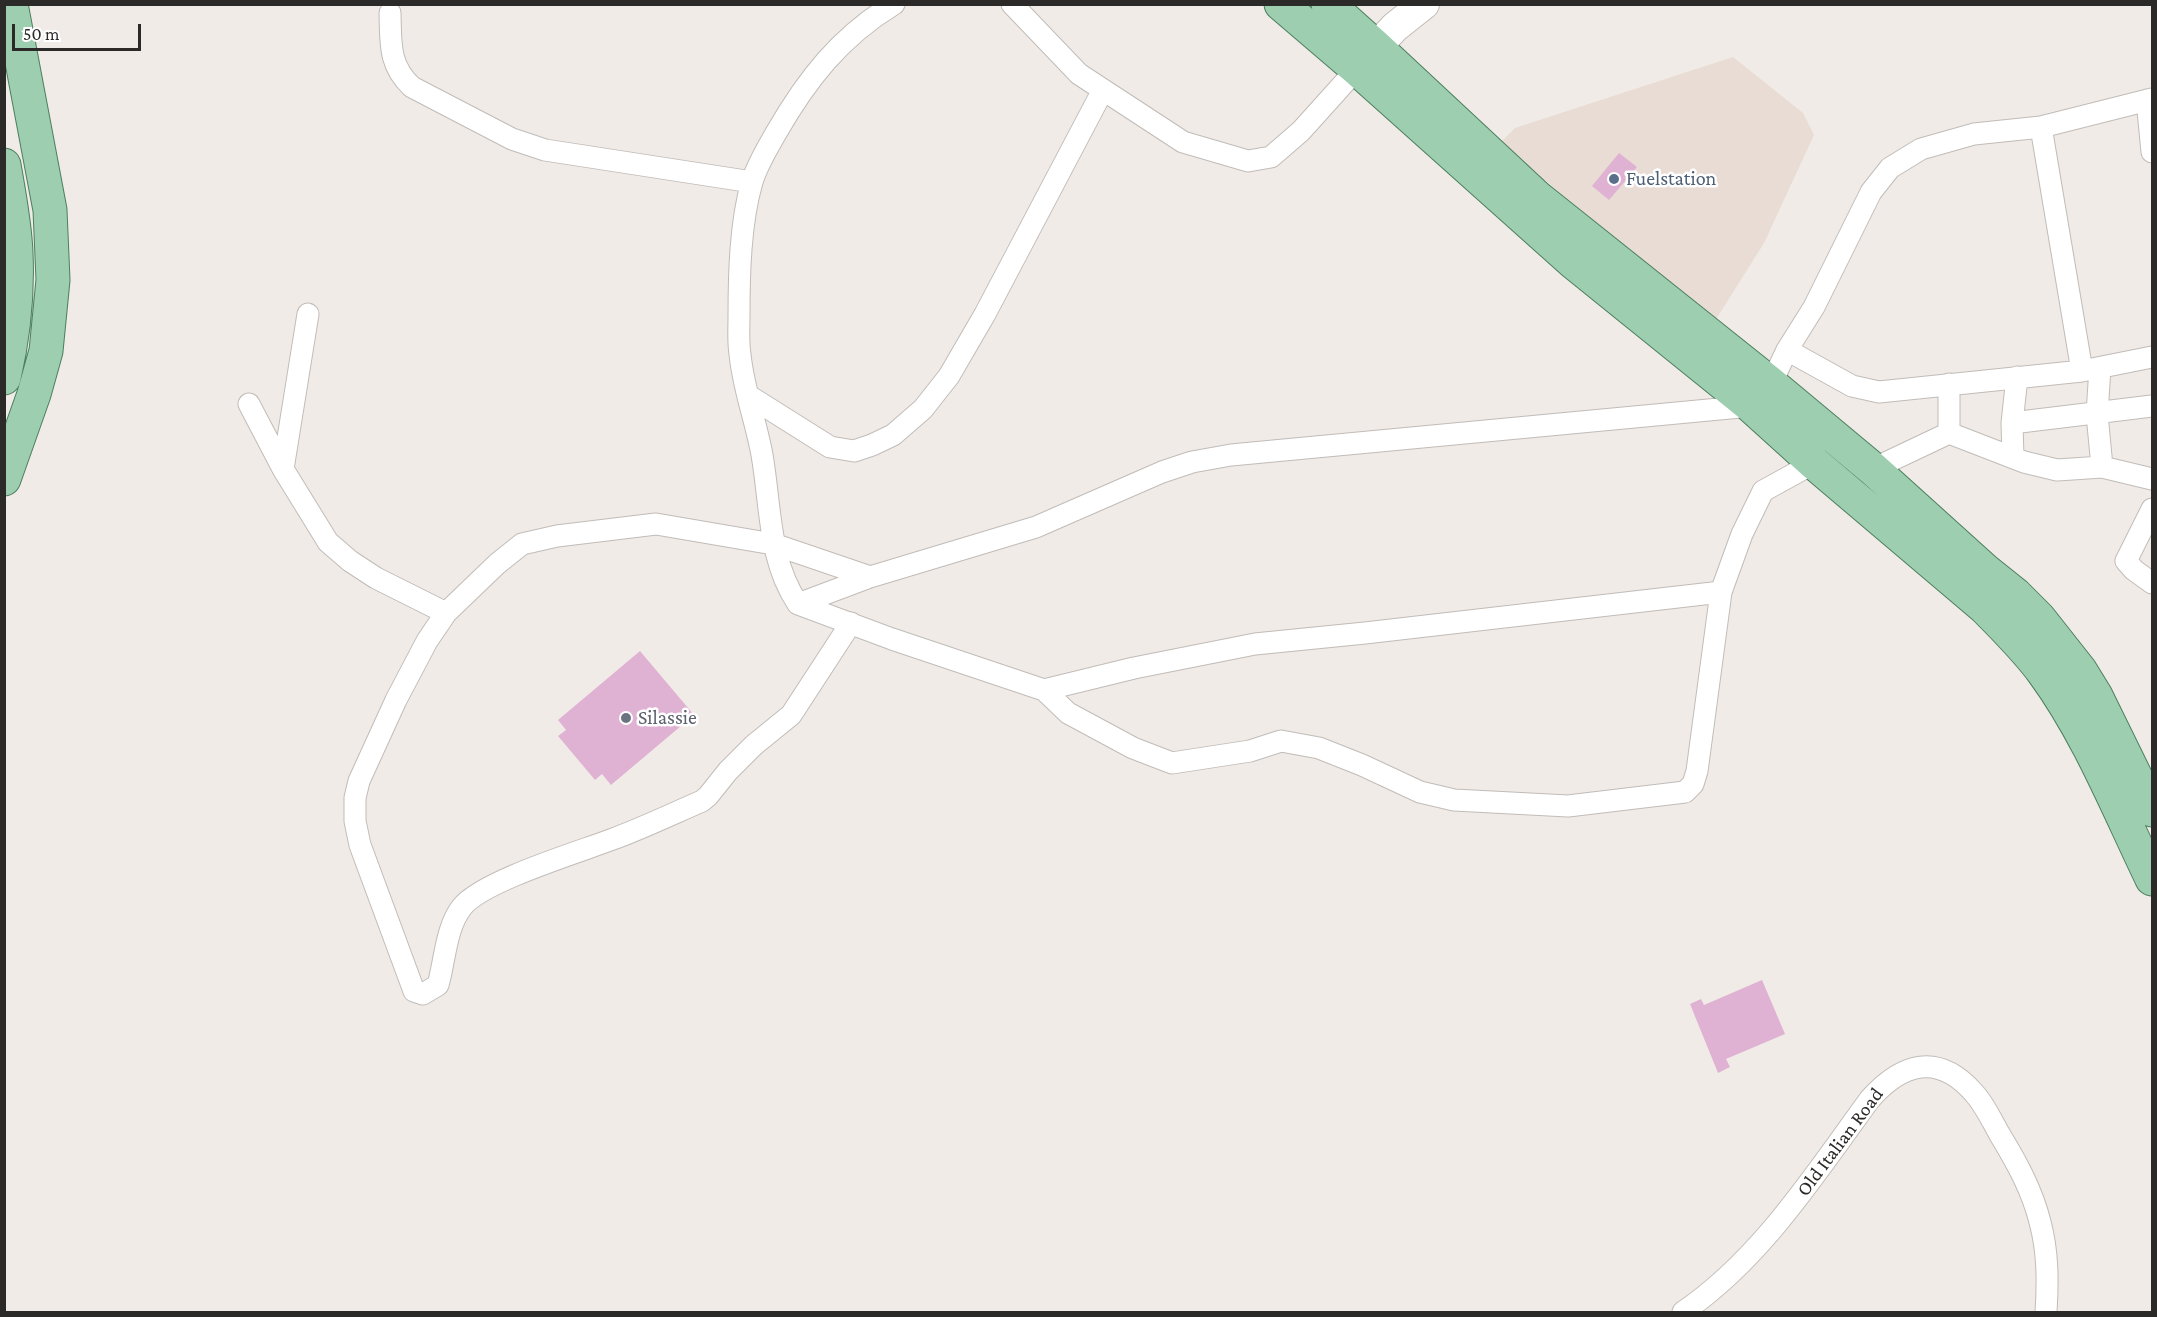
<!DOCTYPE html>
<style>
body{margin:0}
#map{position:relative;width:2157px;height:1317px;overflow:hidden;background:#f1ebe7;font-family:"Crimson Pro",serif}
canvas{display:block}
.frame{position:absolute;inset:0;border:6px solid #2c2a29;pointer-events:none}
.scale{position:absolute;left:12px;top:24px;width:129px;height:27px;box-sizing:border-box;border:3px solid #2c2a29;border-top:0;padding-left:8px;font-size:18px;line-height:21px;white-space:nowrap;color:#2c2a29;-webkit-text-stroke:4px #fff;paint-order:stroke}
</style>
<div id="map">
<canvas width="2157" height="1317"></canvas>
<div class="frame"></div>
<div class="scale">50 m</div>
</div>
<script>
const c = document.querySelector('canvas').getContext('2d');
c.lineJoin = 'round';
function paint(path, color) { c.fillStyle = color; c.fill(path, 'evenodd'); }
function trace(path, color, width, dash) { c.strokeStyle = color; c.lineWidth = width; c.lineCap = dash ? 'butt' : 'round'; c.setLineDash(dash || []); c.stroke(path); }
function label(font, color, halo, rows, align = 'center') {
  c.font = font + ' "Crimson Pro",serif'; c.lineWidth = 5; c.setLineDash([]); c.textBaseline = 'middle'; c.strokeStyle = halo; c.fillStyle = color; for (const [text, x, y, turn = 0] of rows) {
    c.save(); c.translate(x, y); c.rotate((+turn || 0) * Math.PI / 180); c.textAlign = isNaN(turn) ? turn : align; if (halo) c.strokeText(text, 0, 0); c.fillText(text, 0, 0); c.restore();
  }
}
const built = new Path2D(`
 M1733,57L1803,113L1814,135L1764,243L1715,321L1500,143L1515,128Z`);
const building = new Path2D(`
 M1619,153L1637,167L1609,200L1592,186Z
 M640,651L694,715L611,785L602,774L595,780L558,736L566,730L558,720Z
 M1762,980L1785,1034L1726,1059L1730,1067L1718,1073L1690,1004L1701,999L1704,1005Z`);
const street = new Path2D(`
 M894,4C840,37 807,79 776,133C767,149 757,165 752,182C740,223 739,275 739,317C739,329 738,342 740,354C743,388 756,421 762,455C771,506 768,560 798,604L892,639L1044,690L1134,668L1255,644L1365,633L1721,592L1742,534L1763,491L1814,463
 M1012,4L1079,74L1183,142L1248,161L1271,157L1301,131L1364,61
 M390,13C391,42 388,65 412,87L512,139L545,150L752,182
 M2147,100L2152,152
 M2041,127L2082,371
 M1787,350L1852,386L1879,392L2082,371L2152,357
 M2100,368L2097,414L2102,467
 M1771,384L1787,350L1814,307L1871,192L1890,168L1921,149L1974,134L2041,127L2152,99
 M1949,384V433
 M749,396L830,447L854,451L872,445L893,435L923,409L949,376L985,314L1103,90
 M249,404L283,469L328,542L350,561L376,578L446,613
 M2012,423L2152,406
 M2013,457L2012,423L2017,377
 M283,469L308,314
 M1873,469L1949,433L2024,462L2057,470L2102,467L2152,479
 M2152,509L2126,561L2134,570L2152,583
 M798,604L870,577L1036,527L1162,472L1192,462L1231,455L1751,406
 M851,623L791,715L754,745L728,771L708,796L702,801C672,814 643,828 613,839C579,852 482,881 462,907C446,927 445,960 438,985L423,994L414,991L360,845L355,821V798L359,781L396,700L427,641L446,613L497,564L522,544L557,536L656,524L773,544L870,577
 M1044,690L1068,713L1133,748L1172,763L1250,751L1281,741L1319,748L1362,765L1420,792L1454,800L1568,806L1685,792L1693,784L1697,771L1721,592
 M1683,1312C1761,1259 1815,1174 1870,1099C1902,1063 1938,1052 1974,1093C1985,1105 1992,1121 2000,1135C2017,1163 2032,1190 2040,1222C2048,1252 2048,1281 2046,1312`);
const secondary = new Path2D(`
 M1376,47L1395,27L1424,4`);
const primary = new Path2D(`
 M1281,4L1357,69L1574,263L1751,406L1814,463L1985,608C2005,628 2026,649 2043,672C2088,733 2119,811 2152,879
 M1328,4L1376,47L1538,198L1771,384L1873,469L1986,571L2016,595L2039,618L2080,670L2096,696L2152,810
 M4,165C9,194 15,224 16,253C18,295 13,338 4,378
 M4,479L34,394L46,351L53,280L50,210L11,4`);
const markers = [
 [1614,179,6,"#5c6f8a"],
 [626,718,6,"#6b7280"]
];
const serviceNames = [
 ["Fuelstation",1626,179]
];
const worshipNames = [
 ["Silassie",638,718]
];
const streetNames = [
 ["Old Italian Road",1840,1142,-53]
];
paint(built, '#e8dcd4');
paint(building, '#dfb2d4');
trace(street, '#c1bcb8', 23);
trace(secondary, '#c1bcb8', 32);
trace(primary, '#4b7f5e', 35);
trace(street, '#fff', 21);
trace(secondary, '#fff', 30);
trace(primary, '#9dceb0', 33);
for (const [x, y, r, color] of markers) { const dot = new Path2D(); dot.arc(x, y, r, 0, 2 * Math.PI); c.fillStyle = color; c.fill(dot); trace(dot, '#fff', 2); }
label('20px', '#4e5e75', '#fff', serviceNames, 'left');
label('20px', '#5b616d', '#fff', worshipNames, 'left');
label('20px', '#2c2a29', '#fff', streetNames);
</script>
